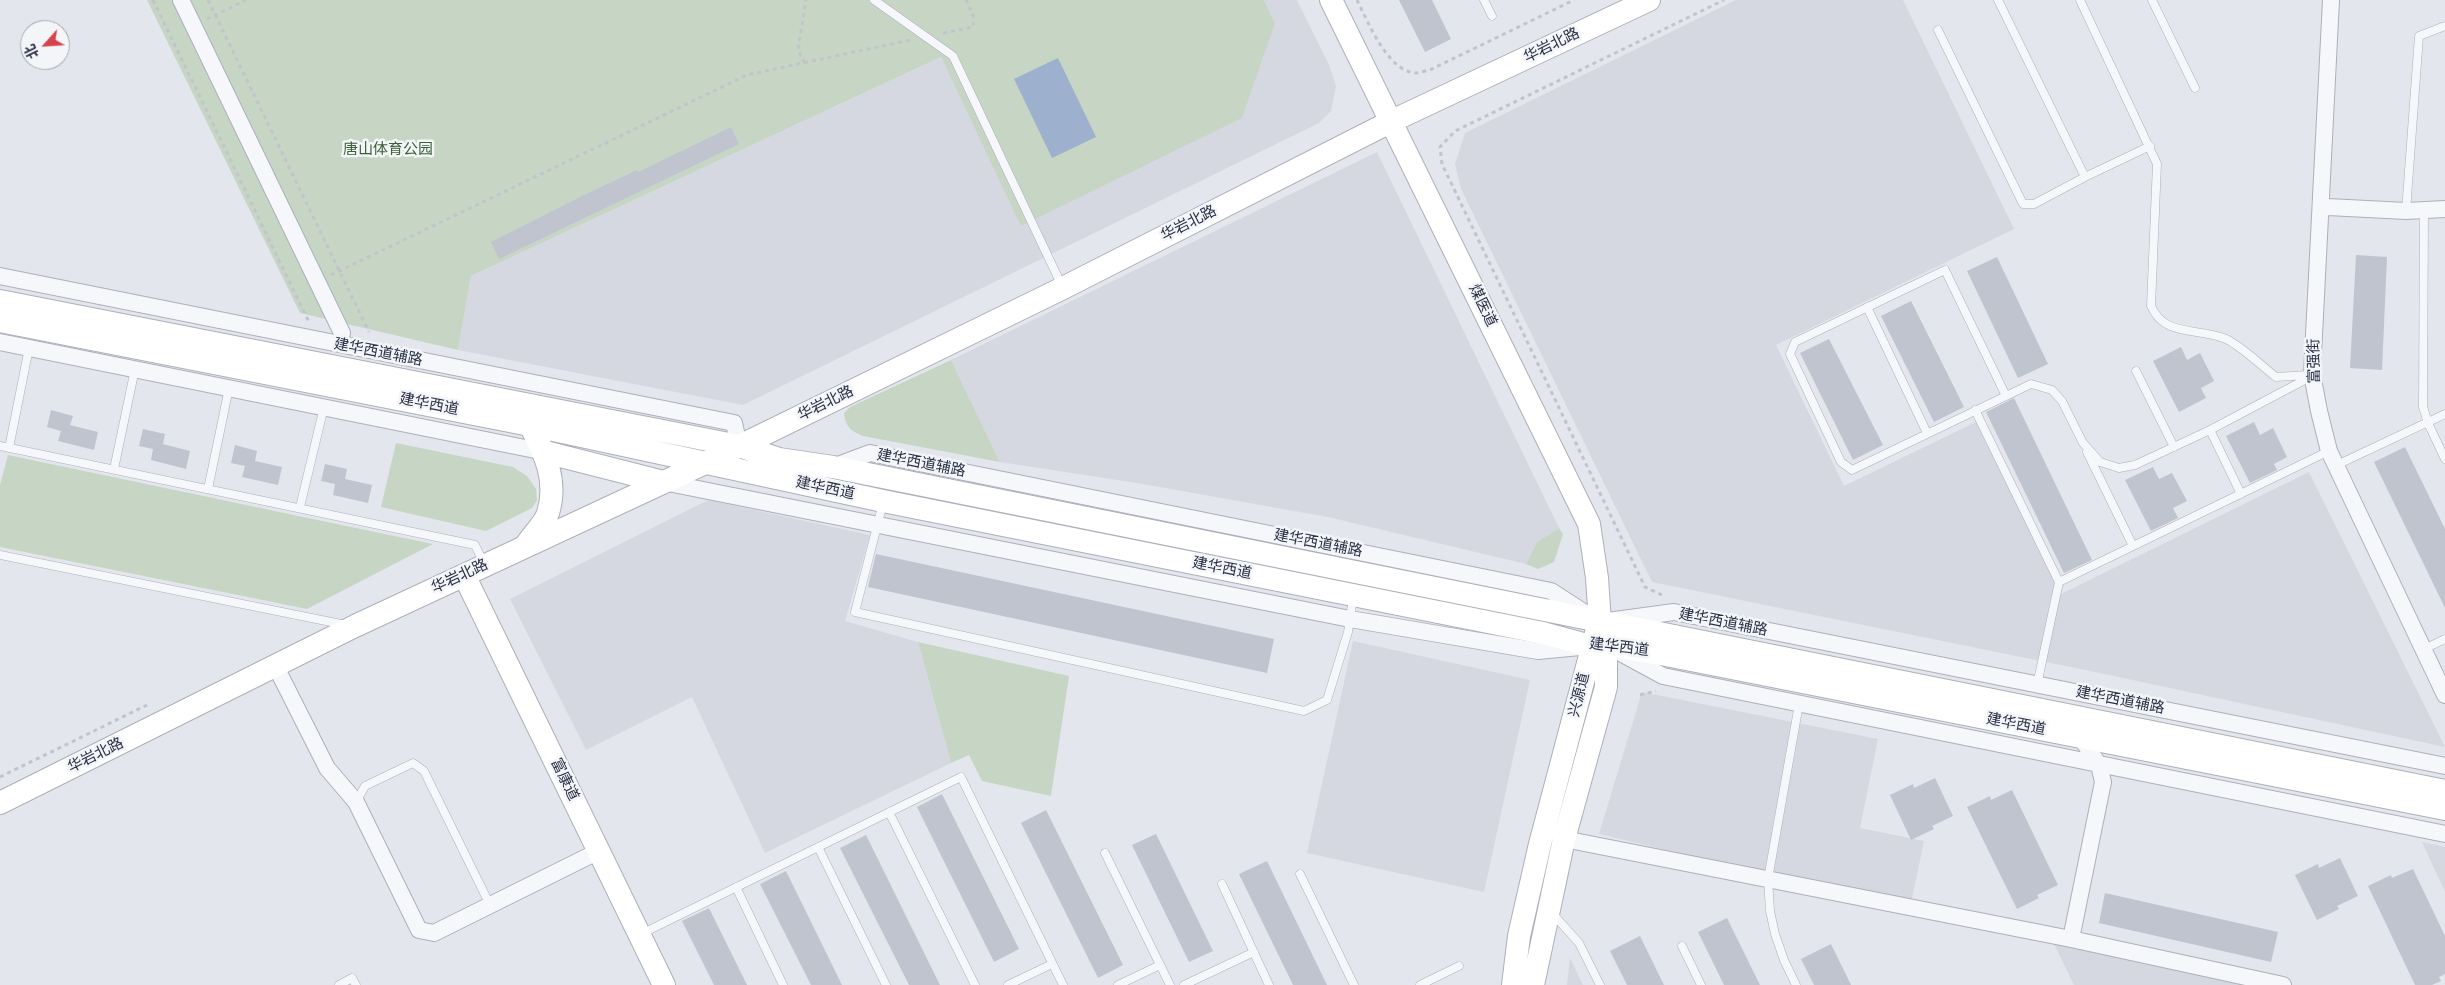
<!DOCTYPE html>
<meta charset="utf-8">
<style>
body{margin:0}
#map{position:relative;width:2445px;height:985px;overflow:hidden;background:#e3e6ec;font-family:"Nunito Sans","Noto Sans SC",sans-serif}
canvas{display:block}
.north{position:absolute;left:20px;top:20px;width:50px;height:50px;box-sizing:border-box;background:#f3f5f9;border:1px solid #a3a7b1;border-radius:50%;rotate:244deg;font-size:14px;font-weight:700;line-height:20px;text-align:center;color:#2a3145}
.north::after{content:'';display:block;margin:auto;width:18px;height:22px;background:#d5444d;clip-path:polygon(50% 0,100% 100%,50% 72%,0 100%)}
</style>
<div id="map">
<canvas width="2445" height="985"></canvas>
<div class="north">北</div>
</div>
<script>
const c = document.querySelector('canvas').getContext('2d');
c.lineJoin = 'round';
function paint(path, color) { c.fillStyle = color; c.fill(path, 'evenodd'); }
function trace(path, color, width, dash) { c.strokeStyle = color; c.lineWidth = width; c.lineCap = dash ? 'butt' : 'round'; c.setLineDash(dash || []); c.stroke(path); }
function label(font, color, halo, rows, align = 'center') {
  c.font = font + ' "Nunito Sans","Noto Sans SC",sans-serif'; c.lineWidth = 5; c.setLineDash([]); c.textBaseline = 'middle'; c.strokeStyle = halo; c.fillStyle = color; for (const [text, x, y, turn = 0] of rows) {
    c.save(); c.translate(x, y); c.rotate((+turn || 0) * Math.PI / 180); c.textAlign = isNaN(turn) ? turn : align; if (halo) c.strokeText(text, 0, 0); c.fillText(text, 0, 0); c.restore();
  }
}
const built = new Path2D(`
 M1264,0H1297L1329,65L1336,86L1331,111L1319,123L743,405L458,350L471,276L941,57L1022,226L1275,23Z
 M1736,0H1903L2014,229L1776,345L1844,486L1976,422L2061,594L2309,472L2445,747L2100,673L1652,582L1461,189L1455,164L1465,133Z
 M1377,152L1559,528L1537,542L1526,564L1328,517L1137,483L1000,462L951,360Z
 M708,500L870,535L845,621L918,642L951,763L765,853L692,697L586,750L510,599Z
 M1353,641L1530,680L1484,892L1307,853Z
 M1642,692L1878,739L1860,828L1924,841L1910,908L1599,834Z
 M2422,842L2445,847V892Z
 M2053,942L2274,985H2074Z
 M1570,958L1583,985H1567Z`);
const green = new Path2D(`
 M147,0H1264L1275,23L1242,118L1021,226L941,57L471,276L458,350L300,313Z
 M951,360L1000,462L863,436C851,431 845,427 844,413L850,407Z
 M396,443L513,467L527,476L536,489L537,500L532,508L486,531L381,507Z
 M8,455L375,532L433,544L307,609L0,547V485Z
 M1559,528L1563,534L1554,562L1538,569L1526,564L1537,542Z
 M918,642L1069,676L1051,796L982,781L969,755L951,763Z`);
const water = new Path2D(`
 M1058,58L1096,137L1052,158L1014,79Z`);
const building = new Path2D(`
 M1399,0H1432L1451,39L1425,52Z
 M731,127L739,144L499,259L491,242L584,195L637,170L638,172Z
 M2356,255L2387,257L2382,370L2350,368Z
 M1997,257L2048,364L2018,378L1967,271Z
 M1911,301L1964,407L1934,422L1881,316Z
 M1829,339L1883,445L1853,460L1800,353Z
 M2181,347L2187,360L2200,353L2214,381L2201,388L2206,398L2179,412L2153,361Z
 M2014,398L2092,560L2064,573L1986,412Z
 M51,410L73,416L70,425L98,432L94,450L58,441L61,431L47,427Z
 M2254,422L2260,435L2273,428L2287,457L2274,464L2277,470L2250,483L2226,436Z
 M143,429L165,434L163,444L190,451L186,469L151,460L153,449L139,446Z
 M235,445L257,451L255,461L282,467L278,485L242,477L245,466L231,463Z
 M2405,447L2445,529V608L2374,462Z
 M325,464L347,469L345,479L372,485L368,503L333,495L335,484L321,481Z
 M2153,467L2159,479L2172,473L2187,501L2173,508L2178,518L2151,531L2125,480Z
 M876,554L1274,639L1267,673L868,587Z
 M1935,778L1953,816L1932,826L1934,829L1911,840L1890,795L1913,784L1914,788Z
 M2012,790L2058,885L2037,895L2039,898L2017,909L1967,807L1990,796L1991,800Z
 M942,794L1019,949L994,962L917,807Z
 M1046,810L1123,965L1098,978L1021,823Z
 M1156,834L1213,951L1189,962L1132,845Z
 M866,835L940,985H909L840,848Z
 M2340,858L2358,896L2337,906L2339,909L2317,920L2295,875L2318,864L2319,868Z
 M1267,861L1327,985H1293L1239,874Z
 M2413,869L2445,936V974L2439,977L2441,981L2432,985H2415L2368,886L2391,875L2392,878Z
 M786,871L842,985H811L760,884Z
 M2105,893L2278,932L2271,962L2099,923Z
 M709,908L747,985H714L682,921Z
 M1727,918L1760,985H1724L1698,932Z
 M1640,936L1664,985H1627L1610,951Z
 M1831,944L1851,985H1814L1801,959Z`);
const path = new Path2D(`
 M153,0L309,322
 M208,0L369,332
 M1357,0C1368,22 1388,72 1416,73C1421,73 1427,70 1432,69L1574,0
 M207,19L246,0
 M943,33L973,27L974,18L966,0
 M805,63L798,50L806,0
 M331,275L747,75L910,40
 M1662,595L1645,587L1442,164L1440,147L1455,131L1724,0
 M1640,695L1656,691
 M0,777L147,705`);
const lane = new Path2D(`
 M874,0L953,56L1062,286
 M1484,0L1492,16
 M1998,0L2085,177L2150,146
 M2080,0L2157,164L2151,306C2165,338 2198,327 2226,339C2240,345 2263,367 2276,377L2308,375
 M2152,0L2195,88
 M1938,30L2023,204H2034L2085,177
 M2424,209L2423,407L2428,423L2445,459
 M2406,211L2419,36L2445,26
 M1867,307L1927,433
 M2136,371L2174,447
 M2006,396L1945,270L1795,342L1790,354L1841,462L1852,470L2031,384L2052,390L2062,401L2083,443L2100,462L2119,468L2135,465L2210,430L2314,375
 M1975,410L2059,582L2331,450
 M2210,430L2241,494
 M0,446L475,545L484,564
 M9,448L29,348
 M2087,452L2133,546
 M2341,463L2445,414
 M114,469L135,369
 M208,489L229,388
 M883,503L855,612L1304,711L1327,700L1348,632L1353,598
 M300,507L324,407
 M0,555L346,625
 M2428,647L2445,639
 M2037,685L2059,582
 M356,802L365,786L413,763L424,771L490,905
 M889,812L975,985
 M818,847L886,985
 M1105,853L1170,985
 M1300,874L1354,985
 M1222,884L1269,985
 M736,887L783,985
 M1552,913L1579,943L1600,985
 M641,934L961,777L1063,985
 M1682,946L1701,985
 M339,985L352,978L356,985
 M1008,985L1052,964
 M1118,985L1160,965
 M1184,985L1254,952
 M1420,985L1459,966
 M1796,985L1784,960L1775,934L1770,911L1768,879L1799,704`);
const street = new Path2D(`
 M181,0L342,333
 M2331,0L2312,374L2319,411L2329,451L2445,695
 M2328,207L2406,211L2445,209
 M0,276L734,423L739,446
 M0,342L545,452
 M833,467L870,453L1551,591L1588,615
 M663,482L1350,619L1538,651L1580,647
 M1615,620L1674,612L2445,766
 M1617,651L1663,676L2445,834
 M276,667L327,768L356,802L419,930L434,933L599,851
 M1564,839L2071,939L2283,985
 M2071,939L2103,782L2099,765L2081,738`);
const secondary = new Path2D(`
 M1331,0L1589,524L1597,578L1600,622L1606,645V687L1564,839L1533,985
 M0,301L739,446L779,459L833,467L2445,791
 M0,321L530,425L883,501L1543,633L1591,646L1606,645L1666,655L2445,809
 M545,452L663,482
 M526,545C532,535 545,524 548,513C558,481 545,453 530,425
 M464,575L664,985
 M0,803L355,626L705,463L1063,288L1392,121L1649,0
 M1513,985L1519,936L1540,844L1596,633`);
const streetNames = [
 ["华岩北路",1552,46,-26],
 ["华岩北路",1189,224,-27],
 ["煤医道",1482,306,64],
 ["建华西道辅路",378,353,11],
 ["富强街",2315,361,-91],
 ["华岩北路",826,404,-26],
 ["建华西道",429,405,11],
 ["建华西道辅路",921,464,11],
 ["建华西道",825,489,12],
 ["建华西道辅路",1318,544,11],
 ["建华西道",1222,569,11],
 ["华岩北路",460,577,-25],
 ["建华西道辅路",1723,623,11],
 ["建华西道",1619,648,7],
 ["兴源道",1580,695,-76],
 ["建华西道辅路",2120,701,11],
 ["建华西道",2016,725,11],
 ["华岩北路",96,756,-26],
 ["富康道",564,780,64]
];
const parkNames = [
 ["唐山体育公园",388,150]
];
paint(built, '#d5d8e1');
paint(green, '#c7d6c4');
paint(water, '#9db0cd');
paint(building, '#c0c4cf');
trace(lane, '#acb0ba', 9);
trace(street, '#acb0ba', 18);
trace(secondary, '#acb0ba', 24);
trace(path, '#c1c4cb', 3, [4, 4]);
trace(lane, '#f6f7fa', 8);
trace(street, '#f6f7fa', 16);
trace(secondary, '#fff', 22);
label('15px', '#2a3145', '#f3f5f9', streetNames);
label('15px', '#3b6136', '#f3f5f9', parkNames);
</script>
